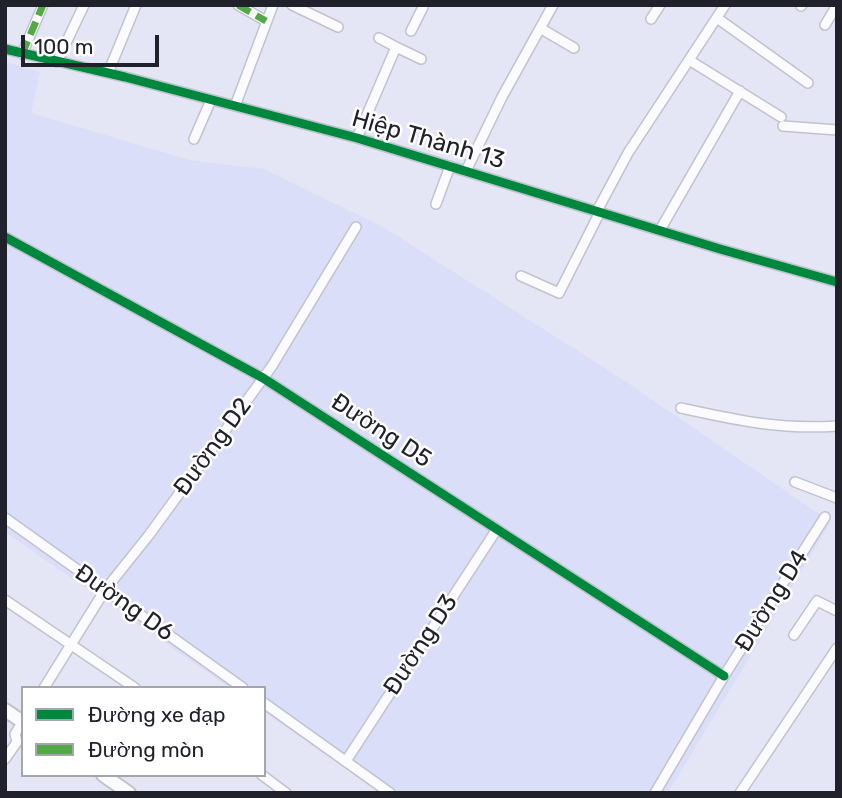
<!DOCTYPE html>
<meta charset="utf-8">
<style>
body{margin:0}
#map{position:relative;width:842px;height:798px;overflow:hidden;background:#e4e6f5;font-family:Rubik,sans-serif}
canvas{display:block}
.frame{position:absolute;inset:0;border:7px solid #20212b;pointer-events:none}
.legend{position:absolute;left:21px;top:686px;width:245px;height:91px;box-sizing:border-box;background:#fff;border:2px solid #a6a6aa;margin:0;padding:9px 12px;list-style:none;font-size:21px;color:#20212b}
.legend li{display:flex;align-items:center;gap:14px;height:35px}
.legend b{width:35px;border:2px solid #a6a6aa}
.scale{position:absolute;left:21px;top:35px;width:138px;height:32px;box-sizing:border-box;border:4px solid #20212b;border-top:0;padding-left:9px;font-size:21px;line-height:24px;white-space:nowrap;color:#20212b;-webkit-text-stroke:5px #fff;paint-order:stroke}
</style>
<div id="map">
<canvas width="842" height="798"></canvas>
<div class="frame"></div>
<ul class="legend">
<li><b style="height:9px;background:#00873e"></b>Đường xe đạp</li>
<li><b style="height:9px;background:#52aa44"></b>Đường mòn</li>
</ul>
<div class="scale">100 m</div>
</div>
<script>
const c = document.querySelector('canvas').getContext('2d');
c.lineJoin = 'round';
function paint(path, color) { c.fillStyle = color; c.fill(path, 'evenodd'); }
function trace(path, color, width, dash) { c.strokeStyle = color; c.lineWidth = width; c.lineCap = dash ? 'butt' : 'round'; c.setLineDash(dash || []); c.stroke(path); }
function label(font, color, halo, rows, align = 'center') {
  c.font = font + ' Rubik,sans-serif'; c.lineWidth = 5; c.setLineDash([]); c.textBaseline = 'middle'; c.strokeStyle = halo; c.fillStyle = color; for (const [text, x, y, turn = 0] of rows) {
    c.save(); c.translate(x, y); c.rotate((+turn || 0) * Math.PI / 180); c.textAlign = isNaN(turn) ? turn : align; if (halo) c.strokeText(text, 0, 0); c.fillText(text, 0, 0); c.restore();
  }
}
const built = new Path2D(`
 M5,62L40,72L31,113L189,160L264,169L383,227L625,381L831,522L668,793H381L264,712V688H230L5,532Z`);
const street = new Path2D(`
 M238,5L266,21
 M292,5L338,27
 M801,6L802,5
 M717,18L808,83
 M651,19L660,5
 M825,25L837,5
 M540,28L574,48
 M411,31L423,7
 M379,38L396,47
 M5,49L125,77L357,138L720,249L837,282
 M22,54L43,5
 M689,60L781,117
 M57,62L84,5
 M108,73L136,5
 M235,106L273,5
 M783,126L837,130
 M357,138L396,47L421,59
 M194,139L211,100
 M466,171L502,97L553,5
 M436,204L450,166
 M597,211L628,153L725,5
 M660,230L740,91
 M5,237L263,378L724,676
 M521,276L559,293L600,212
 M681,408C736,420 780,430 837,426
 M795,482L837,498
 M5,518L243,688
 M5,600L135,688
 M794,635L817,601L837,611
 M44,688L105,590L149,535L272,366L356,227
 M264,703L390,793
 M5,759L17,742L15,734L23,721
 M346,761L497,529
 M262,775L286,793
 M655,793L724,676L825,517
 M740,793L837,648`);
const secondary = new Path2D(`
 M5,710L23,722
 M103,775L129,793`);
const quiet = new Path2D(`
 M238,5L266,21
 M22,54L43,5`);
const cycleway = new Path2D(`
 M5,49L125,77L357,138L720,249L837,282
 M5,237L263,378L724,676`);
const streetNames = [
 ["Hiệp Thành 13",428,140,16],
 ["Đường D5",381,431,33],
 ["Đường D2",213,447,-54],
 ["Đường D4",772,601,-58],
 ["Đường D6",124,603,35],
 ["Đường D3",421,645,-57]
];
paint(built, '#dbdef9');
trace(street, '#c0c2ce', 12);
trace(secondary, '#c0c2ce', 16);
trace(street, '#fbfbfe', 9);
trace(secondary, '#fbfbfe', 12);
trace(quiet, '#52aa44', 7, [14, 7]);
trace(cycleway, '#00873e', 9);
label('24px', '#20212b', '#fff', streetNames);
</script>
